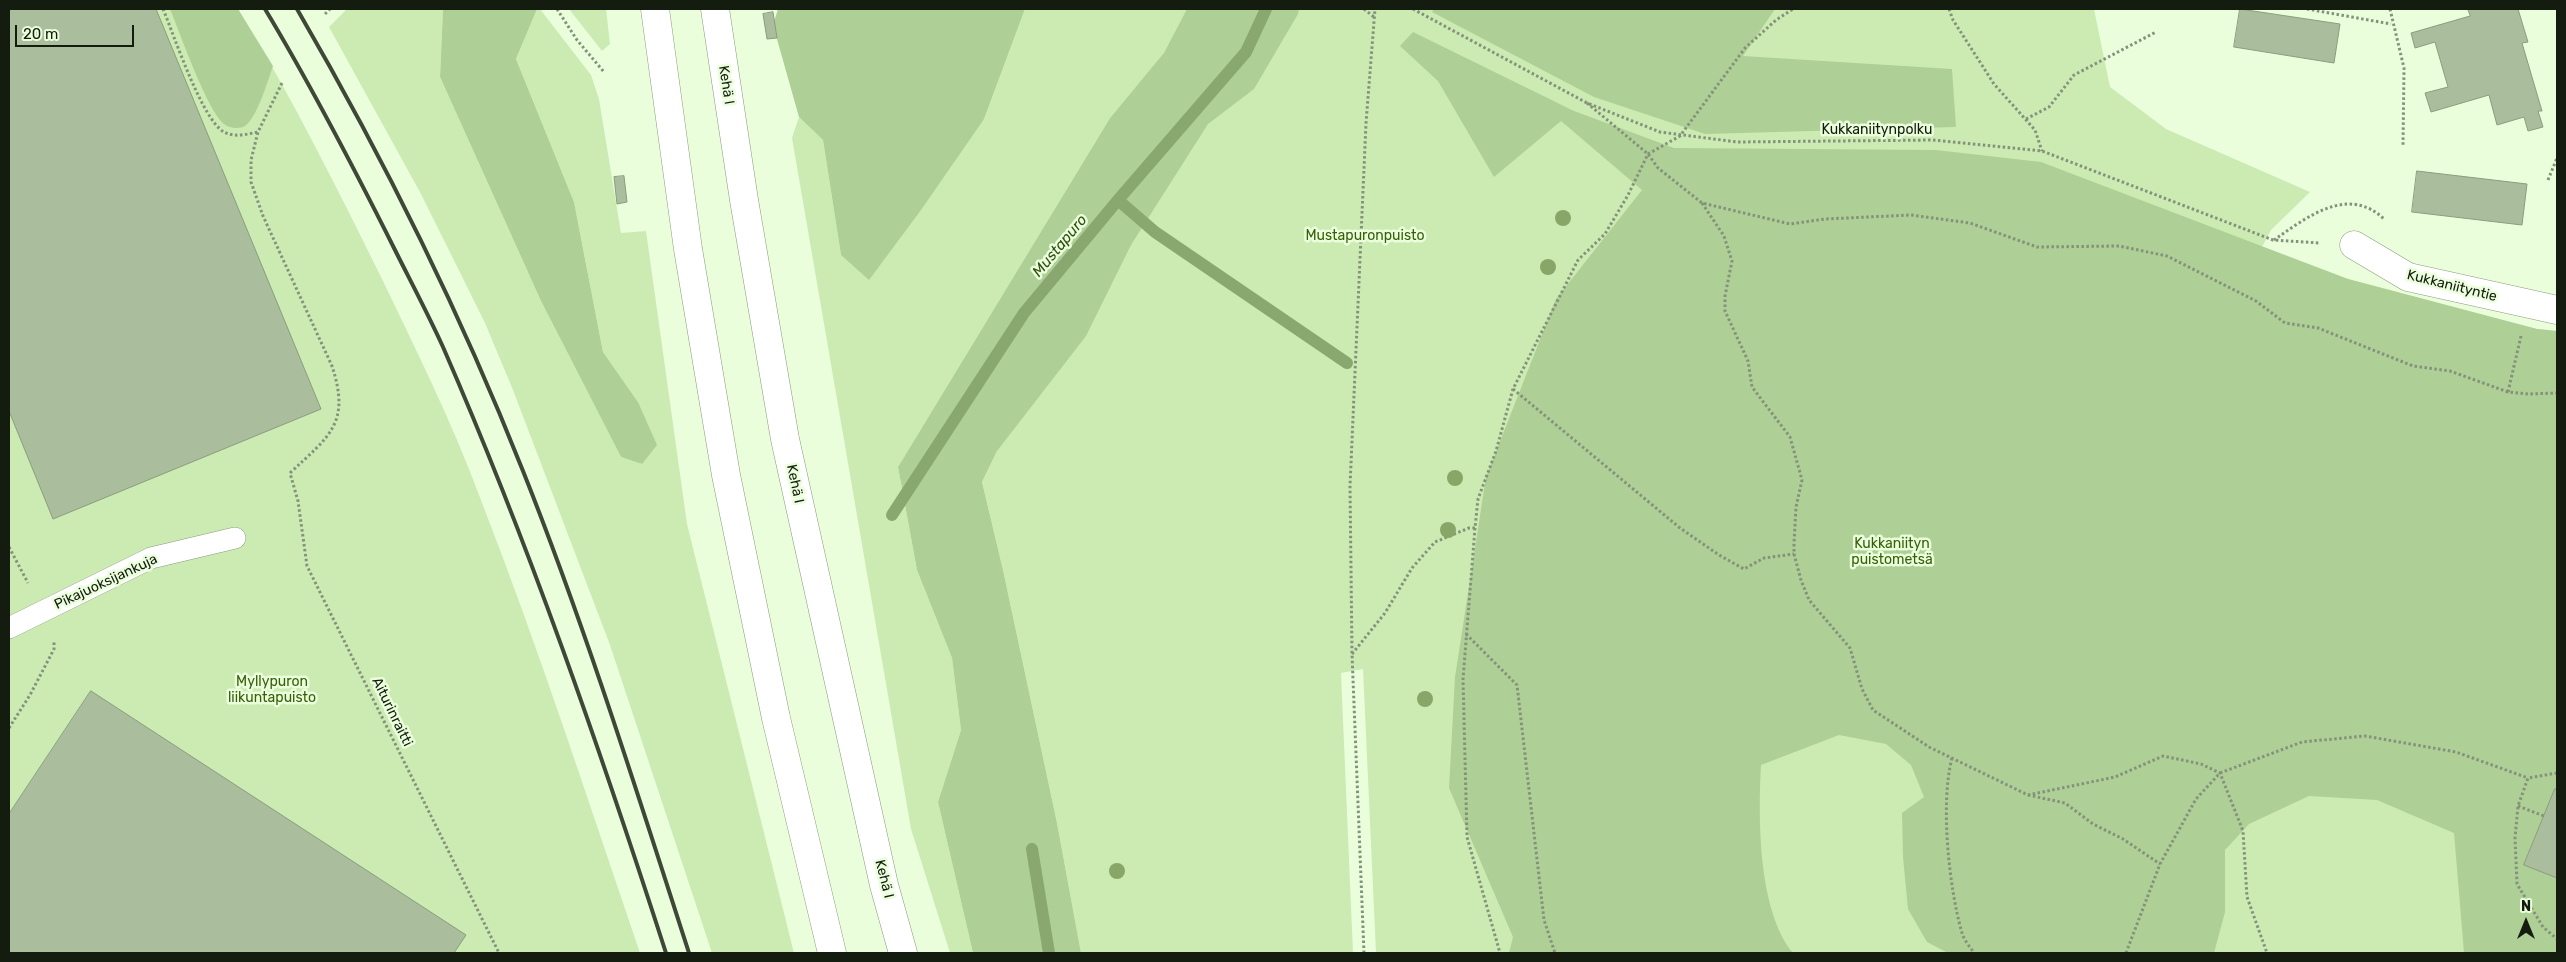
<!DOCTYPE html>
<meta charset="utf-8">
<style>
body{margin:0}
#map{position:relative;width:2566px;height:962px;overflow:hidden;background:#eafedc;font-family:Rubik,sans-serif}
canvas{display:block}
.frame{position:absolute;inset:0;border:10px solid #141b0f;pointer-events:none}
.north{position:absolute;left:2501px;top:897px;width:50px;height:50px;-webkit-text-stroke:4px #eafedc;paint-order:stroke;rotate:0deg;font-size:14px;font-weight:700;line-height:20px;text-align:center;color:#141b0f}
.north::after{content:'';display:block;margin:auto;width:18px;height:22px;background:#141b0f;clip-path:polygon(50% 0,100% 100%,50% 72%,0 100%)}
.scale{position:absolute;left:15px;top:25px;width:119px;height:22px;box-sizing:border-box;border:2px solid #141b0f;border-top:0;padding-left:6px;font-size:15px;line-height:18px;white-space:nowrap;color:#141b0f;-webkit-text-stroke:4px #eafedc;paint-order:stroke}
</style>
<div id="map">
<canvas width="2566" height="962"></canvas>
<div class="frame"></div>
<div class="north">N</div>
<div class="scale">20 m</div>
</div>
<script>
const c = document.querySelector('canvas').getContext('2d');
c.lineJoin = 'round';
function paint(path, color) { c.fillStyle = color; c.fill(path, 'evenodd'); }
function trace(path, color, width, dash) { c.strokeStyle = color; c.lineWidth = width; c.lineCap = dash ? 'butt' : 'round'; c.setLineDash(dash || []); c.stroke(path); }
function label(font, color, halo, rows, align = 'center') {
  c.font = font + ' Rubik,sans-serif'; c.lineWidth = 5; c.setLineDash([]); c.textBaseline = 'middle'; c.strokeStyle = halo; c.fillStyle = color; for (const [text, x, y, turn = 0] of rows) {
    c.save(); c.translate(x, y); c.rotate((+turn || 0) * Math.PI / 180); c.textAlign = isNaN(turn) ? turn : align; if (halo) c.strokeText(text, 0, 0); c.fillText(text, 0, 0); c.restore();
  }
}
const green = new Path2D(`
 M9,9H238C292,97 338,190 384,283C417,352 452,422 479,495C538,646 588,800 640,953H9Z
 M347,9H443L440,77L541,301L621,457L642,464L638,402L603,352L574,202L516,59L537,9H540L591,75L599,99L621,233L646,231L687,524L794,953H712L610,645L513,390L485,323L421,194L329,27Z
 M569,9H606L610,44L602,51Z
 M1025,9H2094L2110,87L2166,129L2310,192L2271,230L2262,247L2348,279L2537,329L2557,331V953H1376L1363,669L1341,673L1353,953H1081L1057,823L1003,570L982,482L997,451L1140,82L1110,118L898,467L917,570L952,658L961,730L938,802L973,953H950L911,829L792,138L799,117L823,140L841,255L984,119Z`);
const forest = new Path2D(`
 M170,9H238L273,66C268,80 256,122 243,127C237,129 229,128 224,124C207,110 180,33 170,9Z
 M443,9H537L516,59L574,202L603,352L638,402L657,445L642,464L621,457L541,301L440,77Z
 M778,9H1025L984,119L921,210L869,280L841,255L823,140L799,117L773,25Z
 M1187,9H1299L1298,14L1254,89L1208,124L1131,245L1086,336L997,451L982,482L1003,570L1057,823L1081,953H973L938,802L961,730L952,658L917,570L898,467L1110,118L1164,53Z
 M1434,9H1775L1743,56L1952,69L1956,127L1705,134L1594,97L1432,12Z
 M1413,32L1574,111L1674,148L1936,150L2041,162L2348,279L2537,329L2557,331V953H2464L2454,833L2377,800L2309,796L2249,824L2225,850V912L2214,953H1948L1927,942L1908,909L1903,857L1902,813L1924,797L1911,765L1886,744L1839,735L1761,765C1758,818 1758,911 1793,953H1509L1513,937L1449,788L1455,677L1486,477L1556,299L1642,190L1561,121L1494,177L1438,81L1400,46Z`);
const stream = new Path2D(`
 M1118,200L1155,232L1347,363
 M892,515L1024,313L1118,200L1246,52L1266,9
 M1032,849L1049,953`);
const building = new Path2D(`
 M9,9H156L321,409L53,519L9,411Z
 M2240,9L2340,24L2334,63L2234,47Z
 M2468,9H2518L2528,42L2522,43L2542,111H2538L2543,127L2528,131L2524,117L2497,125L2489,95L2431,112L2425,93L2448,87L2435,42L2415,48L2411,33L2470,16Z
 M773,12L777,38L767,39L763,14Z
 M2417,171L2527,184L2522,225L2412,212Z
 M624,176L627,202L617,204L614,177Z
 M91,691L466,935L454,953H9V814Z
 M2555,789L2557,790V878L2524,865Z`);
const path = new Path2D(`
 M163,9C174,35 202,120 224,132C235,138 247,134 258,132
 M557,9L577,40L604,72
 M1364,9L1374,17
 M1413,9L1587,103L1660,132L1737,142L1933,140L2042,151L2273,240L2320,243
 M1949,9L1953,20L1994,84L2035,130L2042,151
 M2307,9L2391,24
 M2390,9L2404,68L2403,145
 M325,14L330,9
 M282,83L258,132L251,160V182L263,216L332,366C351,424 329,436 290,473L298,501L307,566L499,953
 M1587,103L1648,154L1658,168L1702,203L1790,224L1825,219L1911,215L1970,223L2037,247L2119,246L2167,256L2256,301L2285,323L2318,328L2413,366L2450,371L2508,392L2528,394L2557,393
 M2026,119L2049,107L2074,75L2156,32
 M2548,180L2557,158
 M1702,203L1724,236L1732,261L1725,296V311L1748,361L1752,387L1790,437L1802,480L1796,507L1794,544V554L1801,580L1809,600L1850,648L1862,689L1873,710L1929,747L2028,795L2115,777L2163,756L2201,764L2220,773L2243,831L2247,897L2267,953
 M2274,240C2307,217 2349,184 2385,220
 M1513,389L1680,528L1719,555L1744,569L1764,558L1794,554
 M2508,392L2521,336
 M1475,528L1463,679L1467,837L1500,953
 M9,547L28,583
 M1466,634L1517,685L1544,920L1555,953
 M1352,654L1385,613L1412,568L1435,542L1469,528H1475L1478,499L1496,451L1513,389L1578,260L1605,234L1628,195L1648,154L1680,136L1745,48L1776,20L1793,9
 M9,728L30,695L54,649V640
 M1952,758C1940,803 1949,888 1962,933C1964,940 1970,947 1974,953
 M2557,773L2528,778L2518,806L2515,838L2517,884L2543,927L2557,939
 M2028,795L2065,803L2093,824L2123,839L2160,864
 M2518,806L2544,816
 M1364,953L1352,654L1350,486L1366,123L1375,9
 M2126,953L2160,864L2196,799L2220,773L2302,742L2365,736L2456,752L2528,778`);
const service = new Path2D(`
 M9,628L151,558L235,538`);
const minor = new Path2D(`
 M2354,245L2408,277L2557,310`);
const trunk = new Path2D(`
 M655,9L688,249L726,475L776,718L832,953
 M715,9L744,200L785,439L884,885L903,953`);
const rail = new Path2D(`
 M265,9C312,87 354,168 395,250C411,282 428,314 443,347C529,544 600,749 666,953
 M297,9C383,157 460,312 523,471C586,629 637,792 689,953`);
const trees = [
 [1563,218],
 [1548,267],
 [1455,478],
 [1448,530],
 [1425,699],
 [1117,871]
];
const streetNames = [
 ["Kehä I",726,85,81],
 ["Kukkaniitynpolku",1877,130],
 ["Kukkaniityntie",2452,286,14],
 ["Kehä I",795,484,78],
 ["Pikajuoksijankuja",106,582,-25],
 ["Aiturinraitti",392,712,64],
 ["Kehä I",884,879,76]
];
const parkNames = [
 ["Mustapuronpuisto",1365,236],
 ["Kukkaniityn",1892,544],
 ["puistometsä",1892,560],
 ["Myllypuron",272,682],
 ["liikuntapuisto",272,698]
];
const waterNames = [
 ["Mustapuro",1060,246,-50]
];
paint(green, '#ccebb3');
paint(forest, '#aecf95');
trace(stream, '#89a870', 12);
paint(building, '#aabd9c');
trace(building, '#8b9d7d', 1);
trace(service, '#8a9c7d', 22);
trace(minor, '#8a9c7d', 29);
trace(trunk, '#8a9c7d', 29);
trace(path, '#84927b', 3, [2.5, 2.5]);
trace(service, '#fff', 21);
trace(minor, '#fff', 28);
trace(trunk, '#fff', 28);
trace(rail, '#3f4838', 4);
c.fillStyle = '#88a667';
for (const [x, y] of trees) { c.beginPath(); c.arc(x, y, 8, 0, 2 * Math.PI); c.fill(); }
label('14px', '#141b0f', '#eafedc', streetNames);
label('14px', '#385e08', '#eafedc', parkNames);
label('italic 15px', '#304d10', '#eafedc', waterNames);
</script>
